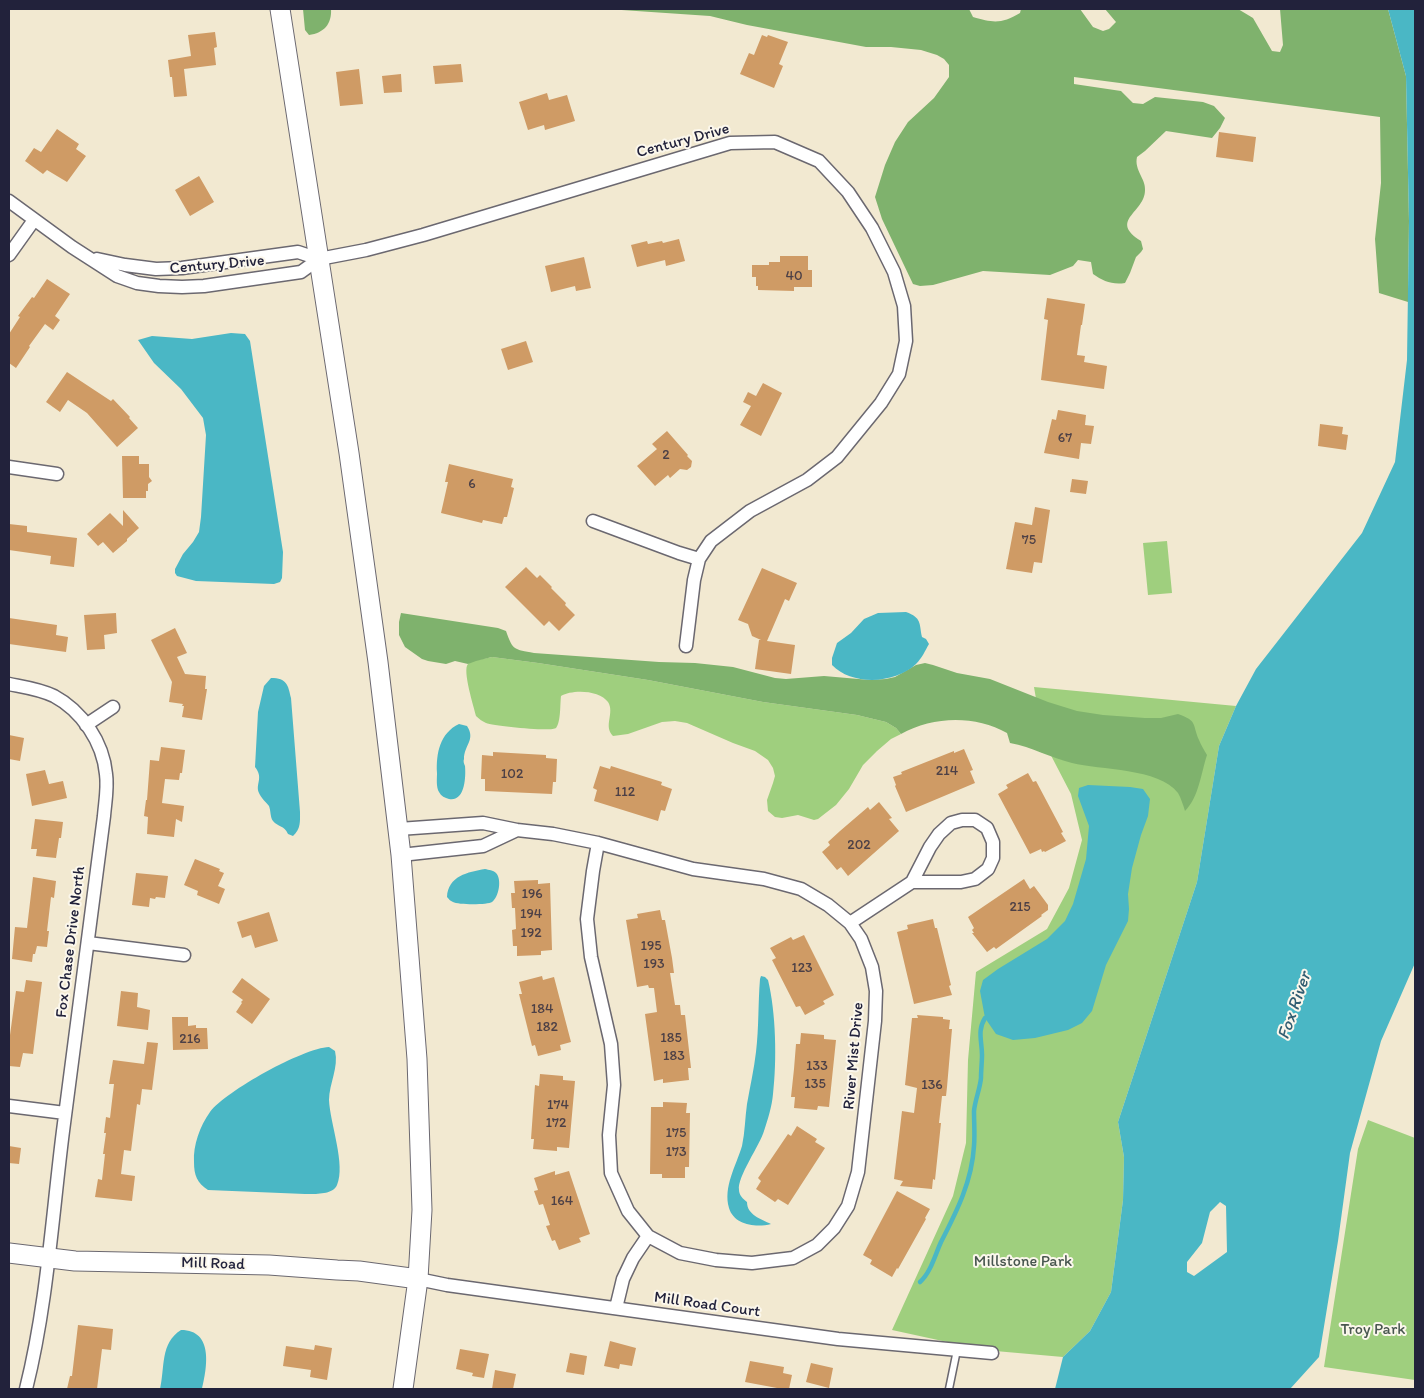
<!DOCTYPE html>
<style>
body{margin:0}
#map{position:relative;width:1424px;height:1398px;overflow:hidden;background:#f2e9d1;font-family:Itim,sans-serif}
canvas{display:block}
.frame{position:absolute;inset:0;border:10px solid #22223b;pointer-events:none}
</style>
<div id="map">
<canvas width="1424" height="1398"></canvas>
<div class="frame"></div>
</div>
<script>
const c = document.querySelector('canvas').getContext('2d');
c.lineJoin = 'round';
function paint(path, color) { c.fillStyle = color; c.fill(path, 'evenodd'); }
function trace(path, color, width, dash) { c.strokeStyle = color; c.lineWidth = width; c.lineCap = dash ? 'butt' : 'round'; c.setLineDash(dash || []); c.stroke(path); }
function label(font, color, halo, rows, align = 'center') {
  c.font = font + ' Itim,sans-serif'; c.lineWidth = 4; c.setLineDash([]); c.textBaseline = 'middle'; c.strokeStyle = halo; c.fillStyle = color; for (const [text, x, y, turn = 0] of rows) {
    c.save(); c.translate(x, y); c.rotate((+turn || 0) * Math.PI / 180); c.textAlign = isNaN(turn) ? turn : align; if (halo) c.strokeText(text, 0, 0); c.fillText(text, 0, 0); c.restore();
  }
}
const green = new Path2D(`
 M1167,541L1172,593L1148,595L1143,543Z
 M492,657L538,663L648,680L763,702L857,715L886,722L896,728L901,734L891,739L877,751L863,765L849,789L836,805L818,819L814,820L798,815L782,818L775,817L768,811L767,800L773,783L775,776L773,768L768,760L755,751L733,743L687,723L675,721L662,722L628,734L613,736C603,726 615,713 608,702C600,690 572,689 561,696C560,704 561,722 556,728C552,732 494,726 486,723C482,721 479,719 476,716C474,707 462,670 468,664C474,659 485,659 492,657Z
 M1034,687L1236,706L1219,746L1197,882L1118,1122L1124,1157L1123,1200L1111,1292L1090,1331L1063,1357L984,1350L892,1330L953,1196L966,1143L968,1060L976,972L1047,929L1069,888L1082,840L1071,794L1043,740Z
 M1368,1120L1415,1138V1380L1324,1367L1358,1149Z`);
const forest = new Path2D(`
 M303,9H331C332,24 324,33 309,35L305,30Z
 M607,9H969L973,17C993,23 1002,24 1020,13L1021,9H1080L1093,27L1103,31L1109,29L1116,22L1105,9H1238L1253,18L1272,51L1280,52L1283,45L1280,9H1388L1406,76L1409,221L1408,302L1379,293L1375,239L1381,183L1380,117L1074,77V84L1121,91L1133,103L1143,104L1155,97L1203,102L1214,106L1225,118L1220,128L1212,138L1166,131L1145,151L1137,157C1134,170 1146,179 1145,190C1145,213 1108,220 1141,241L1143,249L1141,252L1136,257L1130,273L1125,283C1112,285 1103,281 1093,274L1091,262L1078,260L1073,266L1050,275L983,271L933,285L920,286L913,284L882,219L875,197L885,165L895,142L908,122L934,98L949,77V65L944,59L937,55L921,50L891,47H866L747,25L710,16Z
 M401,613L498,628L506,631C513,651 514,649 534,653L659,662L695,663L733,667L775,678L786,679L824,676L870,680L886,679L895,677L916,665L925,663L933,665L957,673L990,679L1048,702L1077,711L1103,715L1145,718H1161L1178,714C1198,721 1192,724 1199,740C1201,745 1204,750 1207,755C1201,773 1199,797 1185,811C1183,805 1181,798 1178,793C1159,768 1100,770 1072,763C1051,758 1032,747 1010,743L1007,733C975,715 933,716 901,734L896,728L886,722L857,715L763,702L648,680L538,663L492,657L476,661L468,664L455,661L446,664L428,661L422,659L405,647L399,635V622Z`);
const water = new Path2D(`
 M1388,9H1415V963L1381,1041L1350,1153L1338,1241L1319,1357L1290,1389H1055L1063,1357L1090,1331L1111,1292L1123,1200L1124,1157L1118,1122L1197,882L1219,746L1236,706L1256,669L1362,533L1395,462L1407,360L1409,221L1406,76ZM1220,1202L1226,1206L1227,1252L1194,1276L1187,1272V1262L1202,1243L1210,1212Z
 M231,333L245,334L250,341L283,552L282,578L280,582L274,584L196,581L177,576L175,573V569L183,554L193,542L199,532L201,517L206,435L203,418L181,389L154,363L138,340L152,336L192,339Z
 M906,612C922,618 919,623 922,637L926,639L929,644C925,651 922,658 916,664C895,684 852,686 832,665V658L837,643L851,633L864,619L878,613Z
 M271,678C287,678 288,685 291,698L300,812C300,821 301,829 293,836L288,834C284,825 278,827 273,821C270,817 271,811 269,806C266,802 261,798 259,793C255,784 264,778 255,767L258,712L264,686Z
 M459,724L467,726C476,740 464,745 464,759C463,761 464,764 465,766C466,777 465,802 449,799C445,798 441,796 439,792C436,787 437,779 437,773C436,753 440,733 459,724Z
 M1088,785L1130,787L1143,789L1150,799L1148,816L1141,835L1132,868L1128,894L1129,909L1128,921L1106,965L1092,1011L1082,1023L1068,1030L1035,1038L1013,1040L996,1034L985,1018L980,991L983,980L998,969L1047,939L1065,921L1073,904L1086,859L1089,826L1078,796L1079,788Z
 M485,869C489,870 493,870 496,873C502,879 499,897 492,902C488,905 458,905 453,902C450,901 449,899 447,897C448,876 468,872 485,869Z
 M761,976L765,977L768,980C776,1013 777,1060 773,1094C772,1106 768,1119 764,1131C760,1145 737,1177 739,1190C739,1195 743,1199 747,1202C747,1215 761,1219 771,1224C756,1228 734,1225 729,1208C723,1187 736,1166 742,1146C745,1132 745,1118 747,1104C750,1087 754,1069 756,1052C759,1028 758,1003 760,979Z
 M329,1047L335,1051C339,1067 329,1084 329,1100C330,1123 346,1165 337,1185C333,1195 314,1194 305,1194L208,1190C197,1183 194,1175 194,1162C193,1145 200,1126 210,1112C226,1091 303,1048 329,1047Z
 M181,1330C214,1330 207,1368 202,1389H160C165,1368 160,1343 181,1330Z`);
const stream = new Path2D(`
 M920,1282C931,1272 935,1255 941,1242C957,1211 972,1181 974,1146C975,1134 974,1123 974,1111C975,1100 980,1089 981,1078C981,1070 982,1062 982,1055C982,1041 977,1031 985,1018`);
const building = new Path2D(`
 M215,32L217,47L214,48L216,65L184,69L187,96L174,97L172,77H170L168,60L191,56L188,35Z
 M762,35L767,37L768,35L788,42L779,64L783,66L774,88L740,74L749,53L754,55Z
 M461,64L463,82L435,84L433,66Z
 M359,69L363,104L340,106L336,72Z
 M401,74L402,92L384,93L382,76Z
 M547,93L549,100L567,95L575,121L545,130L544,125L528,130L519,102Z
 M57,129L79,144L76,149L86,156L67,182L47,170L43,174L25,161L34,148L41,152Z
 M1219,132L1256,137L1253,162L1216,157Z
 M199,176L214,202L190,216L175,190Z
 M679,239L685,261L666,266L665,260L637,267L631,245L647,241L648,244L662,241L663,243Z
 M780,256H808V270H812V287H794V291L758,290V286H756V277H752V265H769V262H780Z
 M584,257L591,288L576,291L575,286L551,292L545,266Z
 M47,279L70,294L55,316L60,320L53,330L45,324L29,346L30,347L16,368L9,363V334L20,317L18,316L32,297L34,298Z
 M1047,298L1085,304L1082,325H1081L1077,355L1085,356L1084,362L1107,366L1104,389L1041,380L1048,320L1044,319Z
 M526,341L533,362L508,370L501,349Z
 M67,372L111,401L113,399L130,417L129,418L138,428L117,447L87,413L68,400L60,412L46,402Z
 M763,383L782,393L761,436L740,425L751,406L743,402L748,392L756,396Z
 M1058,410L1086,415L1085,425L1094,426L1091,444L1081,443L1079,459L1044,453L1052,419L1056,420Z
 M1320,424L1343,427L1342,434L1348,435L1346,450L1318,446Z
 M667,431L688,455L687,456L692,461L691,467L687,470L680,469L670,478L668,475L655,486L637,466L657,449L652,444Z
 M122,456H139V464H149V477L152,481L148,484V491H146V498H123Z
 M449,464L513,479L511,487L514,488L507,517H504L502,524L483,520L482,523L441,513L448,482H445Z
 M1072,479L1088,481L1086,494L1070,492Z
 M1035,507L1050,510L1042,563L1034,562L1032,573L1006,569L1015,522L1032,525Z
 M123,510L139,528L127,539V541L113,553L103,542L98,546L87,534L110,513L123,526Z
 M9,524L27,526V532L77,538L74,567L50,564L51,556L9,550Z
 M526,567L537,578L540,575L552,587L551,588L566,603L565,605L575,615L559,631L549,621L544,626L505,587Z
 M762,568L797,583L789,601L785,599L767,641L795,645L791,674L755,669L759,640H761L752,636L748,624L738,620Z
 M116,613L117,633L104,635L105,649L87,650L84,615Z
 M9,618L57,625L56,635L68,637L66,652L9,644Z
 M175,628L187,653L177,657L185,674L206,676L205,689H207L202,720L182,717L184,706H182L183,704L169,702L172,682L151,640Z
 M9,735L24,738L20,761L9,759Z
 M161,747L185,750L182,773H180L179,780L165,779L162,803L184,806L182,822L176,819L174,837L147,834L148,817L144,816L146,800H147L150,760L159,761Z
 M964,749L973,770L970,771L975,783L906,812L895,786L896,785L893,777L902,774L901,772L954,751V753Z
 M493,752L546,755V758L557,759L556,782H553L552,794L485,791V779H481L482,755L493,756Z
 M600,766L610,769L611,766L662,782L661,785L672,789L665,811L661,810L658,821L594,801L597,790L593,788Z
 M45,770L49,784L63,781L67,798L32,806L26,774Z
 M1028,773L1033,782L1036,781L1063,832L1061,833L1066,841L1045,852L1044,851L1042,852L1041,849L1030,854L998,794L1008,788L1006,785Z
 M879,802L892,818L889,819L899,831L848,876L841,867L837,870L822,852L830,845L828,842L840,831L868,807L870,810Z
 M35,819L63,822L61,838H59L56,858L36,856L37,849H31Z
 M195,859L220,869L219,871L224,873L218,886L225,889L219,904L197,895L198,891L184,885Z
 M136,873L168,876L165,898L156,897L155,899L150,898L149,907L132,905Z
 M33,877L56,881L54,898L51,897L47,931H49L47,947L37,946L35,954H33L32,962L12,959L15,927L27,928Z
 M1024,879L1030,889L1034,886L1048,905V910L1041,915L1042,916L996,949L994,947L987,952L972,933H974L972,930L974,928L968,917Z
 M538,880V884L550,883L552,950L541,951V955L517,956V946H513L512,930L516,929L515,908H512L511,893H515L514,881Z
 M660,910L662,920H665L672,958L674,973H670L675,1005H680L681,1015H685L691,1068H688L689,1080L663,1083V1079L654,1081L645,1014L657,1012L654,988H649L648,985L637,987L626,920L638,918L637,914Z
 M269,912L278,941L255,948L251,935L242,938L237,922Z
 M933,919L935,928H937L951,985L949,986L952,995L914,1004L897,932L908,929L907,925Z
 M804,935L834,995L823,1001L825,1004L805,1015L800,1006L796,1007L772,960L776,958L770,948L791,937L793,940Z
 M542,976L543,980L554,977L571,1042L560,1045L561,1050L538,1056L535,1045L532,1046L519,994H522L519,982Z
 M242,978L270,999L252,1024L236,1012L242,1003L241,1002L243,1000L232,992Z
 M26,980L42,982L33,1054L23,1053L20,1067L9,1066V1035H10L16,991L24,992Z
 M121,991L138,993L137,1007L150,1010L148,1030L117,1026Z
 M917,1015L943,1017V1019L950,1020L949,1029H952L947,1087L946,1096H942L939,1123H941L935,1180L933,1179L932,1189L900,1186L903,1181L894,1179L902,1111L914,1113L917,1088L905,1085L912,1018H918Z
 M172,1017H188V1026L196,1025V1028H207L208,1049L173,1050Z
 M801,1033L824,1035V1039L836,1040L829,1107L818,1106L817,1110L794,1108L795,1097H791L794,1069L796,1044H800Z
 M147,1042L158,1043L152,1090L142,1089L140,1105L137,1104L131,1151L124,1150L121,1174L135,1176L132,1201L95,1197L98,1179L102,1180L105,1154H103L106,1133H104L106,1117L110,1118L114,1084H109L113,1060L144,1064Z
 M540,1074L563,1076V1080L575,1081L569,1148L557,1147V1151L533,1149L534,1139H531L533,1111L535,1085L539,1086Z
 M663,1102L687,1103L686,1113H690L689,1167H685V1178H662V1174H650L651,1107H663Z
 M797,1126L817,1139L815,1142L825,1148L788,1205L778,1199L775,1202L756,1189L761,1181L758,1178L767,1165L788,1134L791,1136Z
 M9,1146L21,1148L19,1164L9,1163Z
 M555,1171V1175L569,1171L590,1234L579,1238L581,1242L559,1250L555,1240L552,1241L546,1226L550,1225L543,1204L539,1205L534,1191L538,1190L534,1178Z
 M897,1191L930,1209L925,1218L926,1219L898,1269L897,1268L892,1277L870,1264L872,1260L863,1255Z
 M78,1325L113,1329L111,1350L102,1349L97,1389H67L70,1376H72Z
 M610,1341L636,1348L632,1366L620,1364L619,1369L604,1366Z
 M315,1345L332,1348L327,1380L310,1377L311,1370L283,1366L286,1346L314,1350Z
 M460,1349L489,1354L484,1378L472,1376L473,1373L456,1369Z
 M570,1353L587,1356L584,1375L566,1372Z
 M750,1361L784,1367L783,1373L792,1375L789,1389H777V1388L745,1382Z
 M811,1363L833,1368L829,1388L806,1382Z
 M495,1370L516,1374L513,1389H492Z`);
const lane = new Path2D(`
 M949,1389L957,1350`);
const street = new Path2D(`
 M9,201L72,247L117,276L137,283L159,286L182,287L204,286L301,272L319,259L366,250L423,235L730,143L775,142L819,161L848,192L872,228L894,272L904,306L906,341L899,374L881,403L837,457L807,480L750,511L711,541L699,559L694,580L686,646
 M9,255L34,220
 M97,259L125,265L156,269L182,268L298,252L319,259
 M9,467L57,474
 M593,521L679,553L699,559
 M9,684C24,687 40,689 54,696C82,711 103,742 106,774C108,788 105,803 104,816C91,921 76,1026 63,1131C52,1218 47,1305 26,1389
 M86,725L113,707
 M399,829L483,823L517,830L553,834L598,843L693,869L764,879L801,889L828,905L850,923L861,939L872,967L876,991L875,1021L858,1172L848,1206L834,1228L817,1245L793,1258L752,1263L716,1260L680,1253L648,1236L628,1211L611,1173L609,1135L614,1085L611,1044L591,957L587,919L593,871L598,843
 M401,855L483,846L517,830
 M850,923L912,882H961L975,879L988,869L993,858V842L987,828L975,820H962L951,823L939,834L930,847L912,882
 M88,943L184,955
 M9,1106L65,1113
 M418,1279L447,1285L838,1339L992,1353
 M616,1308L623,1279L633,1258L648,1236`);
const secondary = new Path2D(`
 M280,9L349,453L378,662L401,855L417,1059L422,1210L418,1279L403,1389
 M9,1253L75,1261L269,1265L337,1270L359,1271L418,1279`);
const numberNames = [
 ["40",794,276],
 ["67",1065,438],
 ["2",666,455],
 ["6",472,484],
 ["75",1029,540],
 ["214",947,771],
 ["102",512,774],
 ["112",625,792],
 ["202",859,845],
 ["196",532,894],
 ["215",1020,907],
 ["194",531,914],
 ["192",531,933],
 ["195",651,946],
 ["193",654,964],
 ["123",802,968],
 ["184",542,1009],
 ["182",547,1027],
 ["185",671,1038],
 ["216",190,1039],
 ["183",674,1056],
 ["133",817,1066],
 ["135",815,1084],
 ["136",932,1085],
 ["174",558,1105],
 ["172",556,1123],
 ["175",676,1133],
 ["173",676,1152],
 ["164",562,1201]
];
const streetNames = [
 ["Century Drive",683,141,-15],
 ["Century Drive",217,265,-5],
 ["Fox Chase Drive North",71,942,-83],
 ["River Mist Drive",854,1056,-85],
 ["Mill Road",213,1264,2],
 ["Mill Road Court",707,1305,8]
];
const parkNames = [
 ["Millstone Park",1023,1262],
 ["Troy Park",1373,1330]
];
const waterNames = [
 ["Fox River",1295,1006,-71]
];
paint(green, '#9fcf7e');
paint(forest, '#7fb26d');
paint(water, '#4ab7c5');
trace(stream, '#4ab7c5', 4.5);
paint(building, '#cf9b65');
trace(lane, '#6b6870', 9);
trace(street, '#6b6870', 15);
trace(secondary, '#6b6870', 21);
trace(lane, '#fff', 6);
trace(street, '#fff', 12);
trace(secondary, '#fff', 19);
label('14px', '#4d4046', null, numberNames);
label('16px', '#22223b', '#fbf7ec', streetNames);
label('16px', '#48564f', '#fbf7ec', parkNames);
label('italic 18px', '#325e72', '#fbf7ec', waterNames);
</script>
